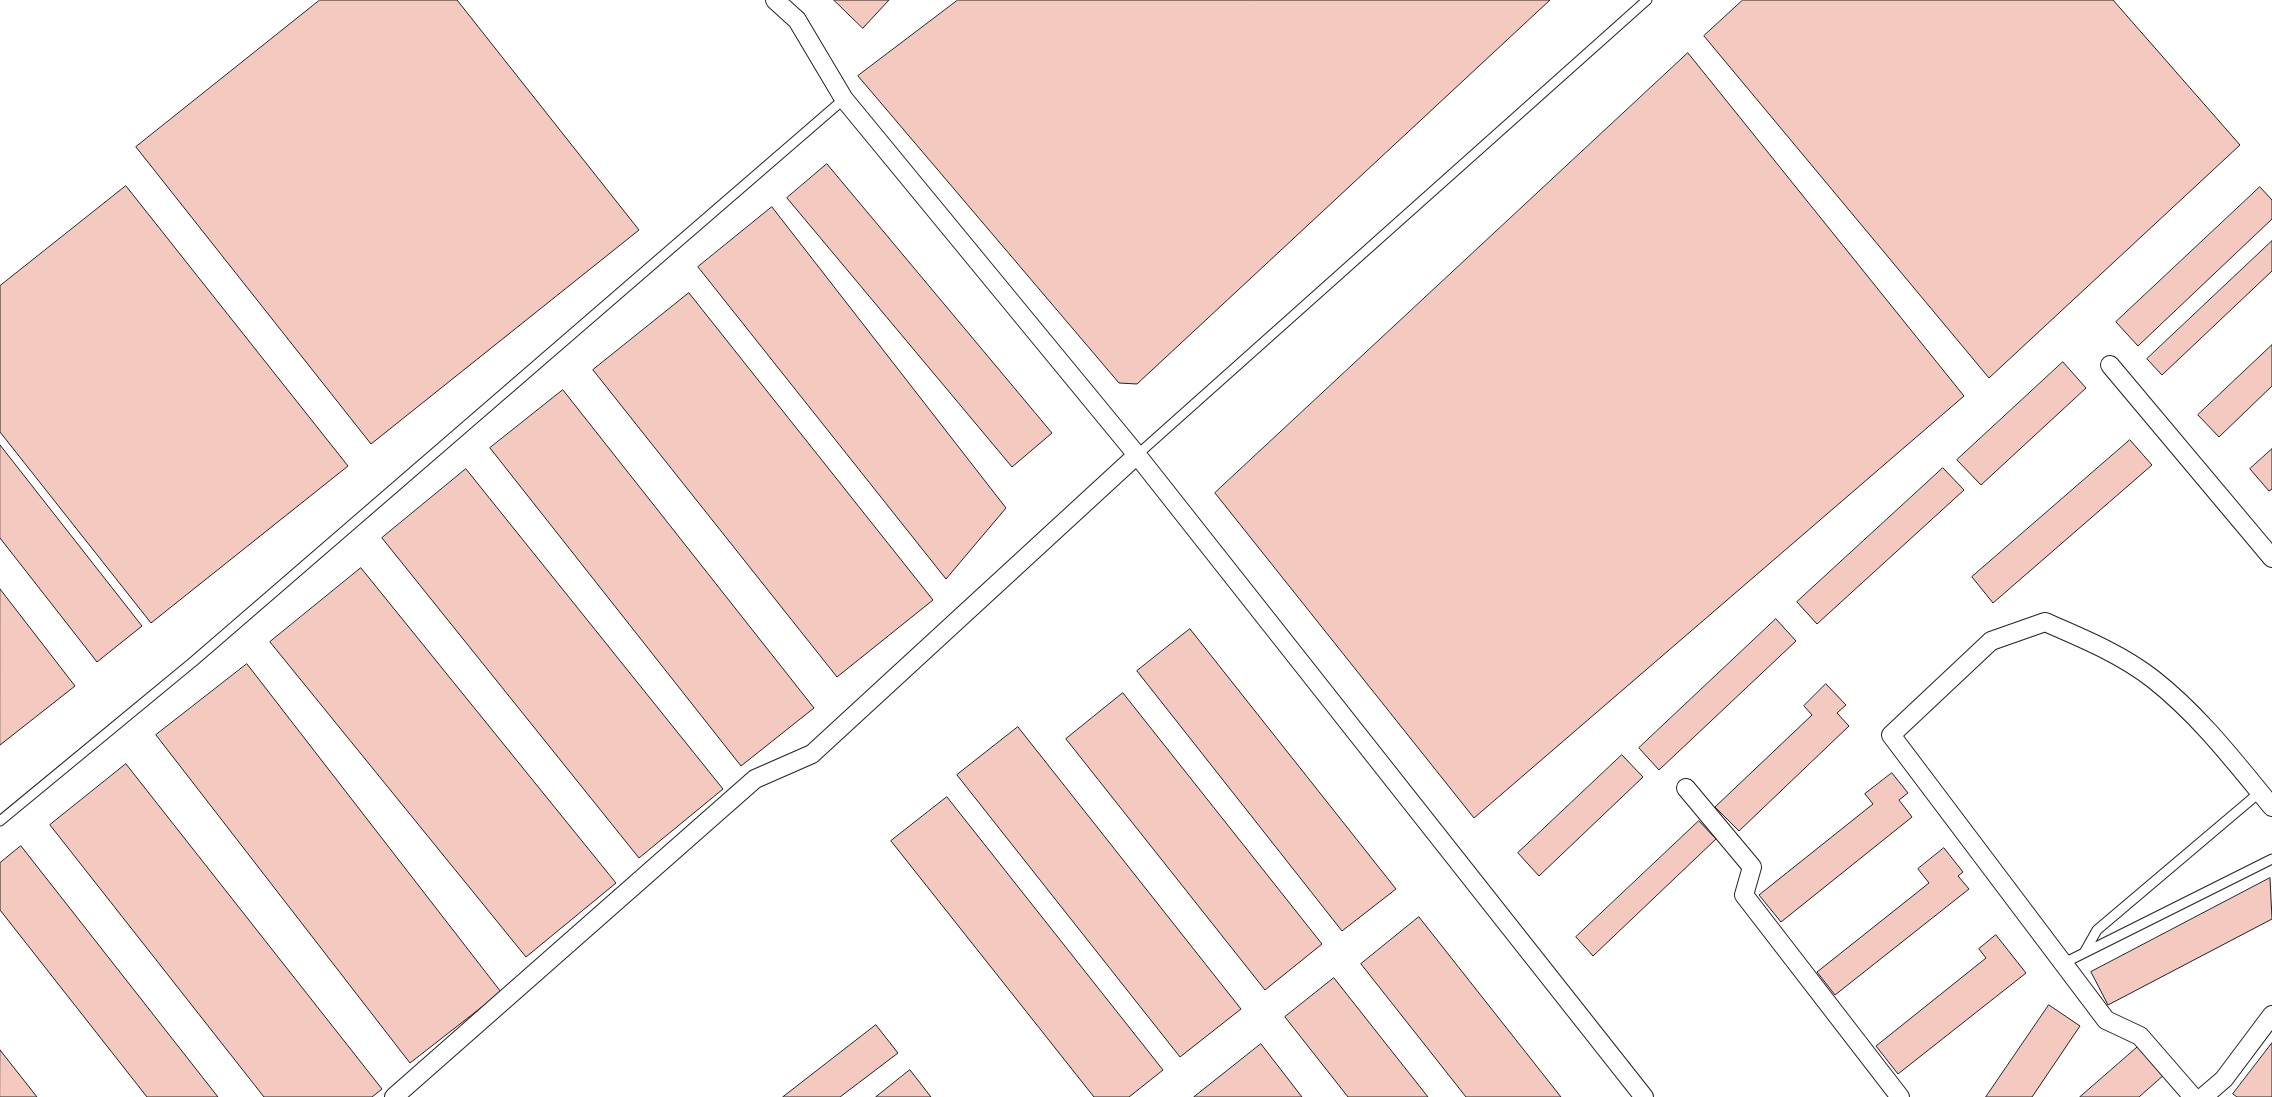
<!DOCTYPE html>
<style>
body{margin:0}
canvas{display:block;background:#fff}
</style>
<canvas width="2272" height="1097"></canvas>
<script>
const c = document.querySelector('canvas').getContext('2d');
c.lineJoin = 'round';
function paint(path, color) { c.fillStyle = color; c.fill(path, 'evenodd'); }
function trace(path, color, width, dash) { c.strokeStyle = color; c.lineWidth = width; c.lineCap = dash ? 'butt' : 'round'; c.setLineDash(dash || []); c.stroke(path); }
const building = new Path2D(`
 M320,0H457L639,230L371,444L136,147Z
 M834,0H889L863,28Z
 M958,0H1550L1137,384L1119,383L858,76Z
 M1743,0H2113L2240,145L1989,378L1704,36Z
 M1688,53L1964,396L1474,818L1215,493Z
 M827,164L1052,433L1012,467L787,198Z
 M126,186L348,466L151,623L0,432V286Z
 M2260,187L2272,200V219L2138,346L2116,322Z
 M772,207L1006,508L946,579L698,267Z
 M2272,241V271L2162,375L2147,359Z
 M689,293L933,600L837,677L593,370Z
 M2272,345V386L2219,437L2198,415Z
 M2063,362L2086,388L1981,485L1957,460Z
 M563,390L814,708L741,766L490,448Z
 M2130,440L2152,465L1993,603L1972,577Z
 M0,445L142,626L97,662L0,538Z
 M2272,449V489L2269,491L2250,469Z
 M1943,468L1964,490L1817,624L1797,602Z
 M466,469L723,789L639,858L382,538Z
 M361,568L616,883L526,957L270,642Z
 M0,589L75,686L0,745Z
 M1776,619L1796,641L1659,770L1639,748Z
 M1190,629L1396,889L1342,931L1137,671Z
 M247,664L501,992L410,1063L156,735Z
 M1826,684L1846,705L1837,713L1849,726L1739,831L1715,807L1812,715L1804,706Z
 M1123,693L1322,944L1265,990L1066,739Z
 M1018,727L1241,1009L1180,1057L957,775Z
 M1622,755L1643,777L1539,876L1518,853Z
 M126,764L382,1089L372,1097H264L50,825Z
 M1892,773L1908,793L1899,800L1912,817L1781,922L1759,895L1873,804L1865,794Z
 M947,797L1163,1070L1129,1097H1094L891,841Z
 M1699,821L1716,839L1593,956L1576,937Z
 M21,846L218,1097H147L0,910V863Z
 M1944,848L1963,872L1958,876L1969,889L1835,995L1817,972L1929,883L1918,869Z
 M2270,878L2272,919L2108,1005L2091,972Z
 M1419,917L1561,1097H1466L1361,964Z
 M1996,935L2026,973L1898,1074L1876,1046L1986,958L1979,949Z
 M1334,978L1428,1097H1348L1285,1017Z
 M2049,1005L2080,1026L2032,1097H1986Z
 M876,1025L898,1053L840,1097H783Z
 M2272,1043V1097H2237L2233,1094Z
 M1261,1044L1302,1097H1194Z
 M2140,1045L2165,1074L2139,1097H2080Z
 M0,1050L37,1097H0Z
 M910,1070L931,1097H876Z`);
const lane = new Path2D(`
 M1137,455L1647,0
 M0,821L194,661L844,99
 M2084,953L2097,930L2260,792
 M2062,964L2272,859`);
const street = new Path2D(`
 M775,0L797,20L844,99L1137,455L1644,1097
 M2110,365L2272,558
 M1686,788L1752,867L1744,895L1900,1097
 M394,1097L755,779L812,754L1137,455
 M2193,1097L2140,1036L2106,1020L1891,735L1991,641L2045,622C2082,638 2121,654 2153,679C2199,715 2235,762 2272,807
 M2203,1097L2224,1079L2272,1015`);
paint(building, '#f3c9c0');
trace(building, '#222', 1);
trace(lane, '#222', 11);
trace(street, '#222', 20);
trace(lane, '#fff', 9);
trace(street, '#fff', 18);
</script>
